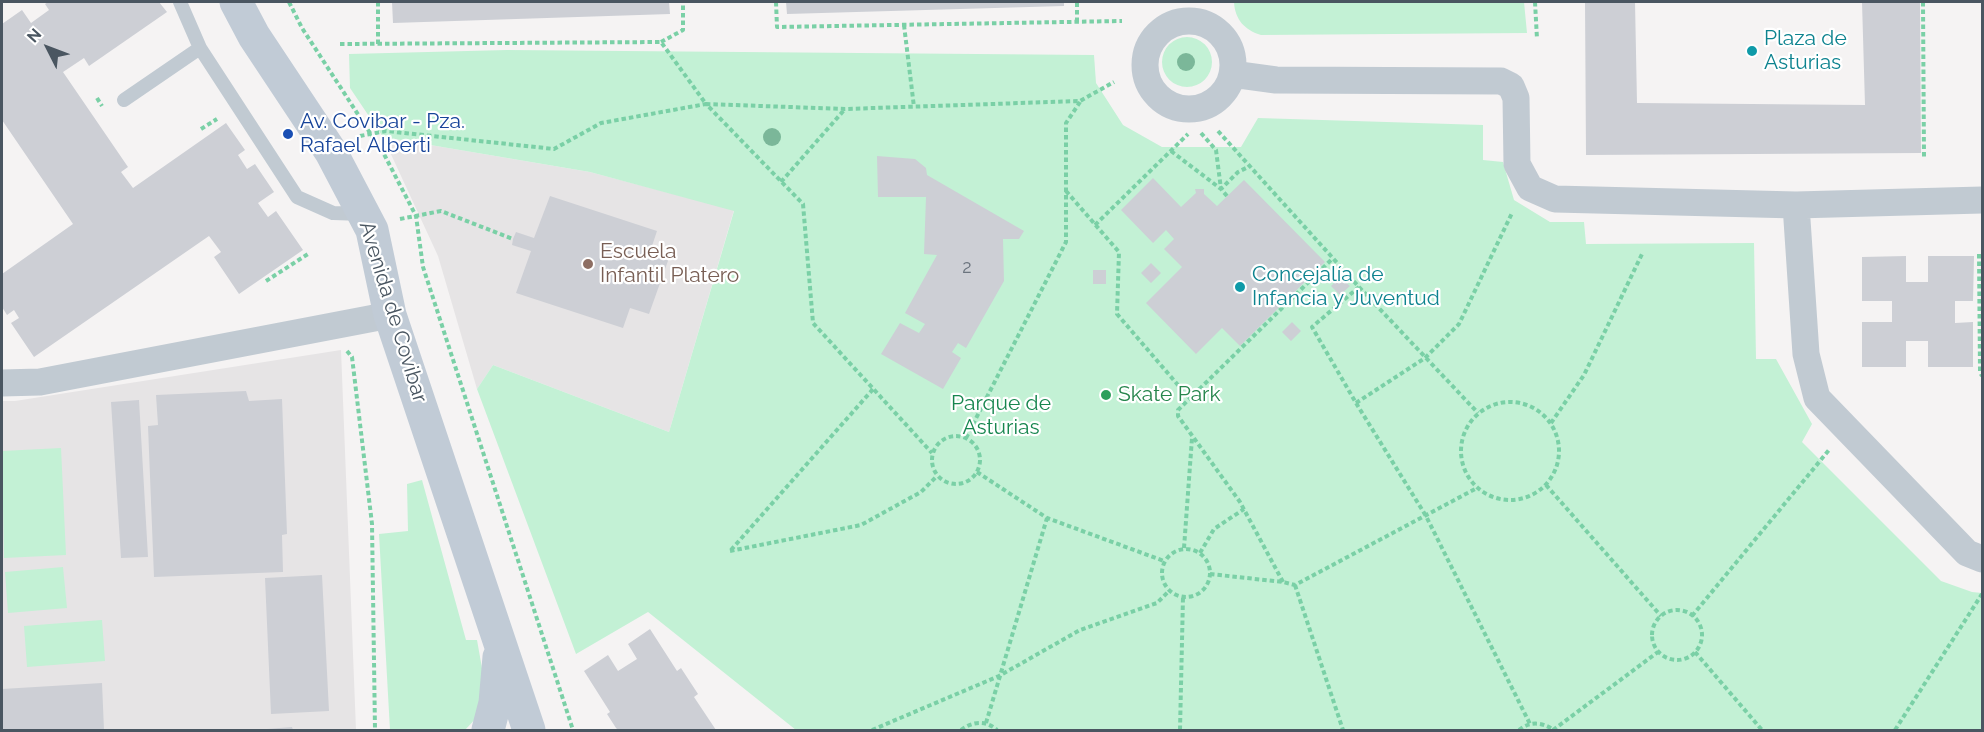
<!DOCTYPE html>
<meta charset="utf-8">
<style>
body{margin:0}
#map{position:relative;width:1984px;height:732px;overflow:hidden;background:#f5f3f3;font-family:Raleway,sans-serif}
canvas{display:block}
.frame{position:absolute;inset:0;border:3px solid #4a5661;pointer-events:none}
.north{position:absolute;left:18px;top:18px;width:60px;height:60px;-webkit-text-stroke:4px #fff;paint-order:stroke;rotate:312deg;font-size:16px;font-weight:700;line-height:24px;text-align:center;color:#4a5661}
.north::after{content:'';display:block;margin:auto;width:21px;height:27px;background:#4a5661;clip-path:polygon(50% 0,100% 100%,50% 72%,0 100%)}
</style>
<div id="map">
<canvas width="1984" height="732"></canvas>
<div class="frame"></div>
<div class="north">N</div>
</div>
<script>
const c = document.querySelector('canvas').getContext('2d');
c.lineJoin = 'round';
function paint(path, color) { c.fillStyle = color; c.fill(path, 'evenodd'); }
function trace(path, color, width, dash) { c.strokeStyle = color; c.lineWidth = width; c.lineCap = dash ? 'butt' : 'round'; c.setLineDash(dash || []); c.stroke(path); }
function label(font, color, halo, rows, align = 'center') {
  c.font = font + ' Raleway,sans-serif'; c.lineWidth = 4.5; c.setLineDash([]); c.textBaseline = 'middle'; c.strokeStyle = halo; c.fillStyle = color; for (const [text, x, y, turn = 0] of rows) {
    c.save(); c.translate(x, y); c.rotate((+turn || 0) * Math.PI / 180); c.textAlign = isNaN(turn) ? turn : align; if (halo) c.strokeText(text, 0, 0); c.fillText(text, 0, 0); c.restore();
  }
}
const education = new Path2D(`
 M383,137L590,172L734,210L669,432L493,365L477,389L438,256Z
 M341,350L356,730H2V401H15Z`);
const green = new Path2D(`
 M1234,2H1524L1527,33L1261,35C1245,30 1235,20 1234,2Z
 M1162 62a25 25 0 1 1 50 0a25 25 0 1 1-50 0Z
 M507,50L1094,55L1096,83L1123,125L1162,147H1241L1258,118L1483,125V160L1503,162L1514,200L1550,222H1584L1586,244L1754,243L1756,359H1776L1812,424L1802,442L1941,581L1972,592L1982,593V730H796L648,612L576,654L477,389L493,365L669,432L734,211L590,172L383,137L350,88L349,54Z
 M61,448L66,555L4,558L2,451Z
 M422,480L466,640H477L485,685L479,715L465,730H390L379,534L408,531L407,484Z
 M63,567L67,608L8,613L5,572Z
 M102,620L105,661L27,667L24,626Z`);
const building = new Path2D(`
 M48,2H159L167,12L89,66L84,58L63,72L128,167L121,172L133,188L226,123L245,150L238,155L247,169L255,164L274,192L258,203L268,217L276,211L303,250L239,294L214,257L221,252L209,236L34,357L11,323L19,318L14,310L7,315L2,307V274L73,224L2,120V34L3,32L2,24L22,10L31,23L49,10L45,4Z
 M392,2H669L670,14L393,23Z
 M786,2H1064V6L787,14Z
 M1585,2H1635L1637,103L1865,105L1862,2H1920L1921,153L1586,155Z
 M877,156L915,159L926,168L927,175L1024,231L1019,239H1003L1004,281L966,348L958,343L952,352L961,358L943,389L881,354L900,323L919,333L925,324L905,313L937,255L924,254L926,197H878Z
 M1153,178L1181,207L1196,193L1195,189H1204V194L1217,206L1244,180L1325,262L1240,346L1222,328L1196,354L1146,303L1182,267L1164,249L1174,239L1166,230L1153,243L1121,210Z
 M550,196L657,231L650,252L669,258L649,314L630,308L623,328L516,293L531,251L512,245L513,239L516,232L534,238Z
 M1906,256V282H1928V256H1974L1973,301H1955V323L1973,322V367H1928V341H1906V367H1862V322H1892V301H1862V257Z
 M1151,263L1161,273L1151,283L1141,273Z
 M1093,270H1106V284H1093Z
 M1340,277L1350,286L1340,295L1331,286Z
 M1292,322L1301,331L1291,341L1282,332Z
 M246,391L249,401L282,399L287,534L282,535L283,572L154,577L148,426L158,425L156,395Z
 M139,400L148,557L121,558L111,402Z
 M322,575L329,711L271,714L265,578Z
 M650,629L677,671L681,668L698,694L694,697L716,730H618L616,728L607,714L610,712L584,671L608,655L618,671L637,659L628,644Z
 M102,683L104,730H2V689Z
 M292,727L293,730H267V729Z`);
const path = new Path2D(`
 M289,2L302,28L385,156L416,216L423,267L573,730
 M776,2L777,27L1122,21
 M1535,2L1537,39
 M1923,2L1924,158
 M1077,22V2
 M904,25L914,107
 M661,42L683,30V2
 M340,44L661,42L706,104L845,109L1080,101L1114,82
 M378,44V2
 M97,98L102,106
 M201,129L217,119
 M1218,131L1359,287L1312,327L1356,403L1426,516L1530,724
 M1201,133L1216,150L1221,189
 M360,136L386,131L554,149L601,123L706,104L803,204L813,323L932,453
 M1171,151L1221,189
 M781,182L845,109
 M1066,191L1119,252L1117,314L1190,399
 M1227,196L1221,189L1238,172L1250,166
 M400,219L441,211L513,239
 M1095,225L1188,134
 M1979,254L1980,372L1982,376
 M266,281L308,254
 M1359,287L1478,413
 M347,351L352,357L372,524L375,730
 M1461 451a49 49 0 1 1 98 0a49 49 0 1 1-98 0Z
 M1356,403L1425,358L1459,324L1512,213
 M1551,423L1584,375L1643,252
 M932 460a24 24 0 1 1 48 0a24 24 0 1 1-48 0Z
 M966,438L1066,242V123L1080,102
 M977,472L1047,518L1164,561
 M1546,485L1661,616
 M1184,548L1192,438
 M1162 573a24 24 0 1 1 48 0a24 24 0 1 1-48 0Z
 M731,550L874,388
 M730,551L861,525L921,492L937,476
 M1200,553L1214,529L1244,509
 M1210,574L1283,582L1295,585L1477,488
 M1283,582L1240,502L1178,416V410L1333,258
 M1295,585L1343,730
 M1652 635a25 25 0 1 1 50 0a25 25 0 1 1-50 0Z
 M1692,616L1829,450
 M1695,652L1762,730
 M986,723L1047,518
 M872,730L999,676L1080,630L1157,603L1169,591
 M961,730C973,721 986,720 997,730
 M1180,730L1183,597
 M1519,730C1530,721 1542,722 1554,730
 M1553,730L1658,652
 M1895,730L1982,594`);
const lane = new Path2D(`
 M180,2L200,48L297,197L333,213L363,214
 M124,100L200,48`);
const street = new Path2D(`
 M1145 65a44 44 0 1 1 88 0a44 44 0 1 1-88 0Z
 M1232,74L1276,80L1501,81L1511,86L1516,98L1517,164L1530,188L1555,199L1796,205L1982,200
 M1796,205L1806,354L1817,398L1967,553L1982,559
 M2,383L40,382L390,315`);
const secondary = new Path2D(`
 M236,2L254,36L331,152L372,230L390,315L529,730
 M488,730L495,703L499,657`);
const trees = [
 [1186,62],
 [772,137]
];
const markers = [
 [1752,51,6,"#0f9aa8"],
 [288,134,6,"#1a4fb4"],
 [588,264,6,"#8d6e63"],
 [1240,287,6,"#0f9aa8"],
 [1106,395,6,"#2e9e5b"]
];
const numberNames = [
 ["2",967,268]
];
const cultureNames = [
 ["Plaza de",1764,39],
 ["Asturias",1764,63],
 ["Concejalía de",1252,275],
 ["Infancia y Juventud",1252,299]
];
const transitNames = [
 ["Av. Covibar - Pza.",300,122],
 ["Rafael Alberti",300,146]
];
const educationNames = [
 ["Escuela",600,252],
 ["Infantil Platero",600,276]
];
const streetNames = [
 ["Avenida de Covibar",393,312,73]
];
const leisureNames = [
 ["Skate Park",1118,395]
];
const parkNames = [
 ["Parque de",1001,404],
 ["Asturias",1001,428]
];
paint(education, '#e6e4e5');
paint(green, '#c3f1d5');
paint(building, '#cdcfd5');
trace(path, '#7ad0a6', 4, [4.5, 3]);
trace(lane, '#c1cad2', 14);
trace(street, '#c1cad2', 27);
trace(secondary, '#c1cbd6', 33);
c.fillStyle = '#7bb799';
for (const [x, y] of trees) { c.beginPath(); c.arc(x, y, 9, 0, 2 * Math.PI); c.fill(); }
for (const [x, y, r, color] of markers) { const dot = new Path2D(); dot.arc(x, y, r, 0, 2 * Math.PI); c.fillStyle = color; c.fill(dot); trace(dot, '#fff', 2); }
label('18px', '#6b747e', null, numberNames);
label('21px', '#0d838f', '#fff', cultureNames, 'left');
label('21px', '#164399', '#fff', transitNames, 'left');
label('21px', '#785e54', '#fff', educationNames, 'left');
label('21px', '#4a5661', '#fff', streetNames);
label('21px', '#27864d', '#fff', leisureNames, 'left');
label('21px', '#17864f', '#fff', parkNames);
</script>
